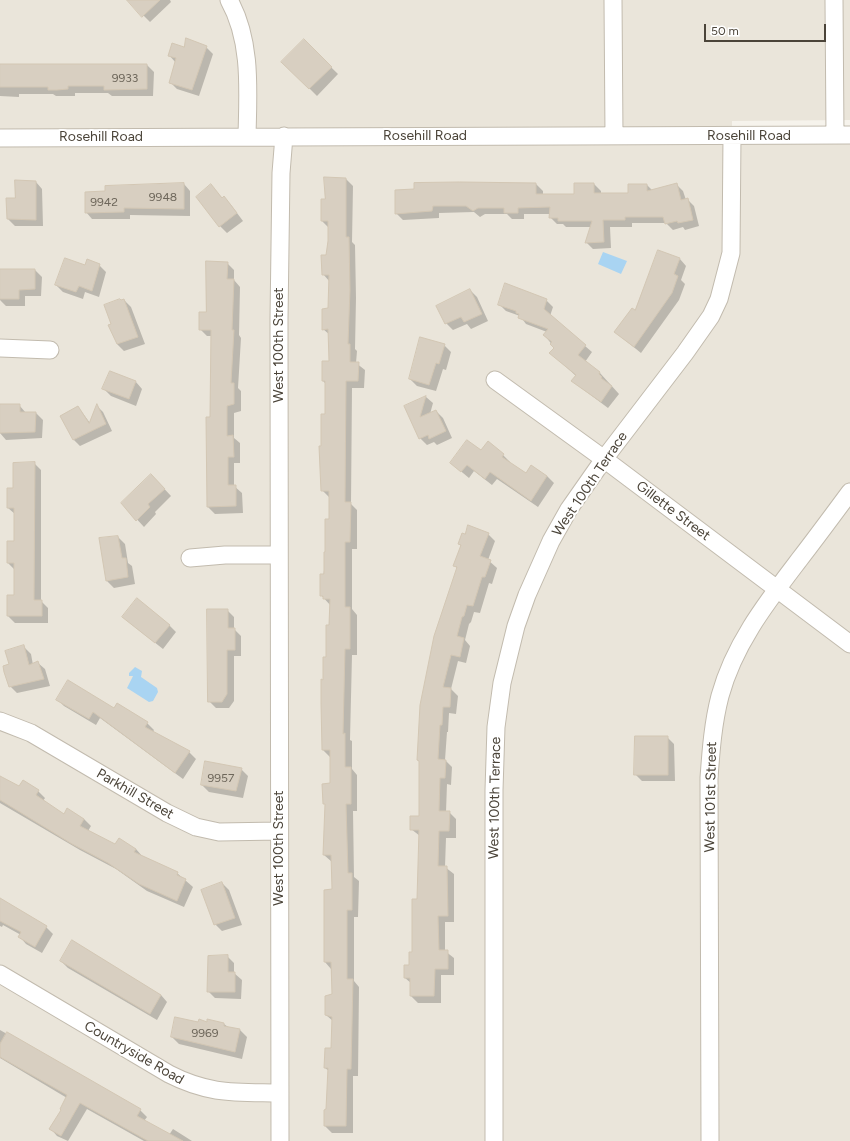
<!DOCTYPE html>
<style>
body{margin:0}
#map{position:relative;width:850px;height:1141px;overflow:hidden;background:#f6f3ec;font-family:Figtree,sans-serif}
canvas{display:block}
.scale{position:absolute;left:704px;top:24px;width:122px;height:18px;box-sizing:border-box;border:2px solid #4b4439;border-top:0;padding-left:5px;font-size:12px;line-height:14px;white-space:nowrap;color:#4b4439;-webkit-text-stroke:3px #fff;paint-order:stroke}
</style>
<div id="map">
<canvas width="850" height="1141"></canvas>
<div class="scale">50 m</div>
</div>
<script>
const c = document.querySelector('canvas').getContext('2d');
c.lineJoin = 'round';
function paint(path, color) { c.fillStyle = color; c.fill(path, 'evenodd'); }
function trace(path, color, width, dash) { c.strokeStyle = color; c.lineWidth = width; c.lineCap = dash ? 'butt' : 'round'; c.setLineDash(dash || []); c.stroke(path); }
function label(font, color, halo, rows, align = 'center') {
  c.font = font + ' Figtree,sans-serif'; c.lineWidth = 4; c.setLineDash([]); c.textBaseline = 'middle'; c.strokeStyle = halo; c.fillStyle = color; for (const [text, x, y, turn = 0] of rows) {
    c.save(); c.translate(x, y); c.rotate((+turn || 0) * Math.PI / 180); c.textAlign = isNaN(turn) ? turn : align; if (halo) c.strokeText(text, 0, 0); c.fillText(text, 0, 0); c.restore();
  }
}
const residential = new Path2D(`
 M0,0H850V120L732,121V135H850V1141H0Z`);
const water = new Path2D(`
 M603,252L627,261L621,274L598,264Z
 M135,667L142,671L141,677L157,688L158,692L153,701L149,702L127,688L133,676H129V673Z`);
const shadow = new Path2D(`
 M128,0H170L171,2L150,22Z
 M304,41L338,74L317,96L283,62Z
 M206,47L213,54L199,96L177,89L170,82L176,63L169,55L184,48Z
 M0,65H147L154,72L153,96H112L108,93H75V96H56L53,94H19V97L0,96Z
 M346,179L353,186L352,242L355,245L356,298L355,349L357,351L356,363L365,370L364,388H352L351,504L357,510V549H352V609L357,615V655H352L350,740L352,741V769L357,775V811H353L354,877L359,881L358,917H354V981L359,987L358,1076H353V1133H332L325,1126V1111L327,1110L329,1071L325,1068L332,1049L333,1021L326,1015L333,995L331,969L325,962L333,890L332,862L324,855L326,806L324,803L331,784L330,757L323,750L324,681L331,606L321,595L330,520L329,497L322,490V447L326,414V384L323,381L330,362V335L323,329L329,309L330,282L323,274L327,256L329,228L322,221L326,200Z
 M36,182L42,189L43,226H15L8,219L16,199Z
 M184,184L190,191V216L130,215V219H92L86,212L106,192Z
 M536,184L543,191V195H575L594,184L601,191V194H629V185H647L652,190L676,184L683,191L686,200L687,199L694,206L699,226L685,230L683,227L673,230L666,223H632V227H610L611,248L593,249L586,242L591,227H566L563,224H557L550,217V214H524V219H512L507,214H485L480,217L474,212L439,213V218L403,220L396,213Z
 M211,186L223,199L224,198L231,205L243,221L227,233L220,226Z
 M680,259L686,266L681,280L685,284L679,300L641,353L615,332L636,312Z
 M227,263L234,270V280L240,287L239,335L241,338L238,388L241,391V411L234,413V438L240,443V463H234V486L242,493L243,513L215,514L208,507L212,336H207L200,329Z
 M99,265L106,272L99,297L85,292L83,299L63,292L56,285L86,266Z
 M0,270H35L42,277L41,296H25V306H6L0,300Z
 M470,290L477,297L488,321L471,329L467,324L453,330L446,323Z
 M124,300L131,307L145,344L124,351L117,344L112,324L121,301Z
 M546,300L553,307L550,316L592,352L585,362L600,373L619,394L608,408L572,381L576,376L551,353L555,348L544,335L547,332L526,324L520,316L506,311L499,304Z
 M444,345L451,352L446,370L443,369L436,391L417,386L410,379Z
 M111,372L136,382L142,389L136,406L111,396L104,389Z
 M426,397L433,403L430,414L436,411L443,418L452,438L437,445L434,442L427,445L420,438L405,407Z
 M0,405H19L26,413H36L43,420L42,438L6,440L0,433Z
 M97,406L103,412L112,431L80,446L73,439L78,407L90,423Z
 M488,443L503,455L510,462L509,463L526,474L547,476L554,483L538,507L497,479L492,485L474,471L469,478L451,463L481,452Z
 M34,463L41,470V601L48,608V623H15L8,616V596H15V570L8,563L15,541V514L8,508L14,489Z
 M158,482L171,496L155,512L156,514L144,527L122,503Z
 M488,534L495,541L488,560L497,568L492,584L489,583L480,613L474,612L471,622L469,624L465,640L470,646L466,663L458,661L451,689L458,696L456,714L449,713L448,732H447L445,760L452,767L451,785L447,784L446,812H449L456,819V838H446L445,867L454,874V922H445V951L454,958V975H441V1003H418L411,996V983L405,978L413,953L418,900L420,836L411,829L420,817V762L418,760L458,569L454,565L461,546L459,544L466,535Z
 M118,537L125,544L128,563L132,566L135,584L114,588L107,581L100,539Z
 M227,610L234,617V629L241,636V656H234V701L229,708H216L209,701Z
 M130,623L169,625L176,632L163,649Z
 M24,647L31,654L33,665L38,663L45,669L50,686L17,693L10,686V664Z
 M57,699L115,709L147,723L154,730L152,733L189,752L196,759L183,779L100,718L96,725L64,706Z
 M667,737L674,744L675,781H642L635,774Z
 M241,769L248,776L243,798L209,792L202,785Z
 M0,777L19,787L38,791L45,798L43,801L64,816L84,819L91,826L88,831L115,845L136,849L142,856L177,873L193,887L184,907L147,891L116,869L80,850L0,803Z
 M222,883L229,890L242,925L222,931L215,924Z
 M0,900L46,927L53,934L42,953L26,944L20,937L21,935L3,925L2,927L0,926Z
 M227,956L234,963V973L242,980L241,999L215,998L208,991Z
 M61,961L161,995L167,1002L157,1020L68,968Z
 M208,1023L224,1024L228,1027L240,1030L247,1037L242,1059L179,1044L172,1037Z
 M0,1030L140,1110L147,1117L144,1121L169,1135L173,1129L192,1141H144L87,1109L68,1141L57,1136L51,1129L62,1110L67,1098L0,1058Z`);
const building = new Path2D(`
 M127,0H160L142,17Z
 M186,38L207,46L192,90L169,83L176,58L168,56L172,43L184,47Z
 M304,39L332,67L309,89L281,62Z
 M0,64H147V89L104,90V86H68V89L57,90H48V87H0Z
 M324,177L346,178V237H349L350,290L348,344H350V362H359L358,381H346L345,502H351L350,542H345V607H350V649H345L343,734L345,733V767H351V804H346L348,873H352V910H347V979H353L351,1069H347L346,1126H324V1110L326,1109L328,1068H324L325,1048H331L332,1017L325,1015V996L332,994L331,962H324V890L332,889L331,855H323L325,804H323L322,784L330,783V750H322L321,703V679L323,680V657H326V625H329L330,599H323V596H320V574H324V552H325V519H329V491H321L319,446H321V414H325V381H322V361H329L328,329L322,330V309L328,308L329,275H322L321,255H326L328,241V221H321V199H325Z
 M15,180L36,181V220L7,219L6,198H15Z
 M460,182L536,183V194H574V183H594V193H628V184H647V191L677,183L681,200L688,198L693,220L678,223L677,221L665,224L663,217H625V220H603L604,242L585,243L592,221H558V218H549L550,207L518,208V213H504V208H478L473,211L466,206H433L432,211L395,214V190L414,189V183Z
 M184,183V209L124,208V212L85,213V192L105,191V186Z
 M211,184L222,198L224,196L237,213L219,227L196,197Z
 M658,250L680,258L674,274L678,276L672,293L634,347L614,332L632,308L635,310Z
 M65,258L85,265L87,259L100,264L92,291L79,286L76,292L55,285Z
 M206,261L228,262L227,279H234L232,330H234L231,383H234V404L227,406V436L233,435L234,457H228V485H236V506L207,507L206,417H210L211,330H199V312H206Z
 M0,269H35V289L19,290V299H0Z
 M505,283L547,299L544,309L586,345L578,355L600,372L599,374L602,377L601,378L612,386L601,402L571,381L576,375L549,353L554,348L550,344L552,342L543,335L548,329L518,318L519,314L516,313V311L498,305Z
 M470,289L482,314L464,322L461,317L445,324L436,306Z
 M120,299L121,300L124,299L138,337L117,344L108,325L111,324L104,305Z
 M420,337L445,344L439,364L436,363L429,385L409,379Z
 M110,371L136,381L129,399L102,389Z
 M426,396L420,417L436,410L446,431L429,439L428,435L419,439L404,406Z
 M0,404H20V412H36L35,432L0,433Z
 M97,404L106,424L73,440L60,416L78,406L89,423Z
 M467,440L481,450L488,441L504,454L502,457L526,473L531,465L547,476L531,501L490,472L485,479L467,465L461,472L450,463Z
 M35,462L34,600H42V616H7V595H14V563H7V541H14V508H7V488H13V463Z
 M151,474L165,489L148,504L150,507L136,521L121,503Z
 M468,525L489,533L480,556L491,560L485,577H482L473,606L467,605L464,616L462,617L457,636L464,638L460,657L451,655L443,687L451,688L450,707H443L442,725H440L438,759L446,760L445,778H440L439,811H450L449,831H439L438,866H447L448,916H438L439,950H448V969H435L434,996H410V978H404V965H409V952H412V899H417L419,830H410V816H419V761L417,760L420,705L434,636L457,567L453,566L461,545L458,544L462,533L465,534Z
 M118,536L122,558H126L128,577L106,581L99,538Z
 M137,598L170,625L155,643L122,617Z
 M207,609H228V628H235V650H227V694L222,702H208Z
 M24,645L29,665L38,661L44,679L9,687L4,672L3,666L9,664L5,651Z
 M68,680L114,708L117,703L148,722L145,727L190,751L175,773L93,712L89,719L56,700Z
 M635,736H668V775H634Z
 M205,761L242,768L236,791L201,785Z
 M0,776L19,786L23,780L39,790L36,795L64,814L67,808L84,819L80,826L115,844L119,838L136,849L134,852L178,872L177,875L186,879L177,901L139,884L108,863L72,844L0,800Z
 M222,882L235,918L214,925L201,890Z
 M0,898L47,926L35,947L18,937L21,932L0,921Z
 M72,940L161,995L150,1014L60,961Z
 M228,955V972H235V992H207L208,956Z
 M175,1017L198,1022L199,1019L207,1022V1019L224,1023V1026L240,1029L235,1052L171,1037Z
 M7,1032L141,1109L137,1116L183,1141H148L80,1103L61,1136L49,1129L61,1110L60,1109L67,1095L0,1057V1044Z`);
const minor = new Path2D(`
 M229,0C252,41 248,91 247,136
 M613,0L614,135
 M834,0L835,135
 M0,138L850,135
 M0,348L50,350
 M495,380L604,459L850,644
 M190,558L225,555H279
 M0,721L31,733L167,813L196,827L219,832L279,831
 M0,974L169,1074C210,1095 236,1092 280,1093
 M280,1141L279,319L281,173L284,136
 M494,1141V790L496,727L502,683L516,626L527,595L551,541L569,509L604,459L685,353L711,316L719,299L731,253L732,136
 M710,1141L709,778C711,750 713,723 720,696C734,644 767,602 799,560C816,538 833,515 850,492`);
const numberNames = [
 ["9933",125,78],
 ["9948",163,197],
 ["9942",104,202],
 ["9957",221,778],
 ["9969",205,1033]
];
const streetNames = [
 ["Rosehill Road",425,136],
 ["Rosehill Road",749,136],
 ["Rosehill Road",101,137],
 ["West 100th Street",279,345,-90],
 ["West 100th Terrace",590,484,-56],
 ["Gillette Street",673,511,37],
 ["Parkhill Street",135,794,30],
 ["West 101st Street",711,797,-89],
 ["West 100th Terrace",495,798,-89],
 ["West 100th Street",279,848,-90],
 ["Countryside Road",134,1053,30]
];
paint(residential, '#eae5da');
paint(water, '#a9d4f2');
paint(shadow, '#0003');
paint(building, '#d8cfc1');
trace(building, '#d3c7b4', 1);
trace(minor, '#c2bbae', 19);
trace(minor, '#fff', 17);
label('12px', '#6e675b', null, numberNames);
label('14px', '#4b4439', '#fff', streetNames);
</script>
